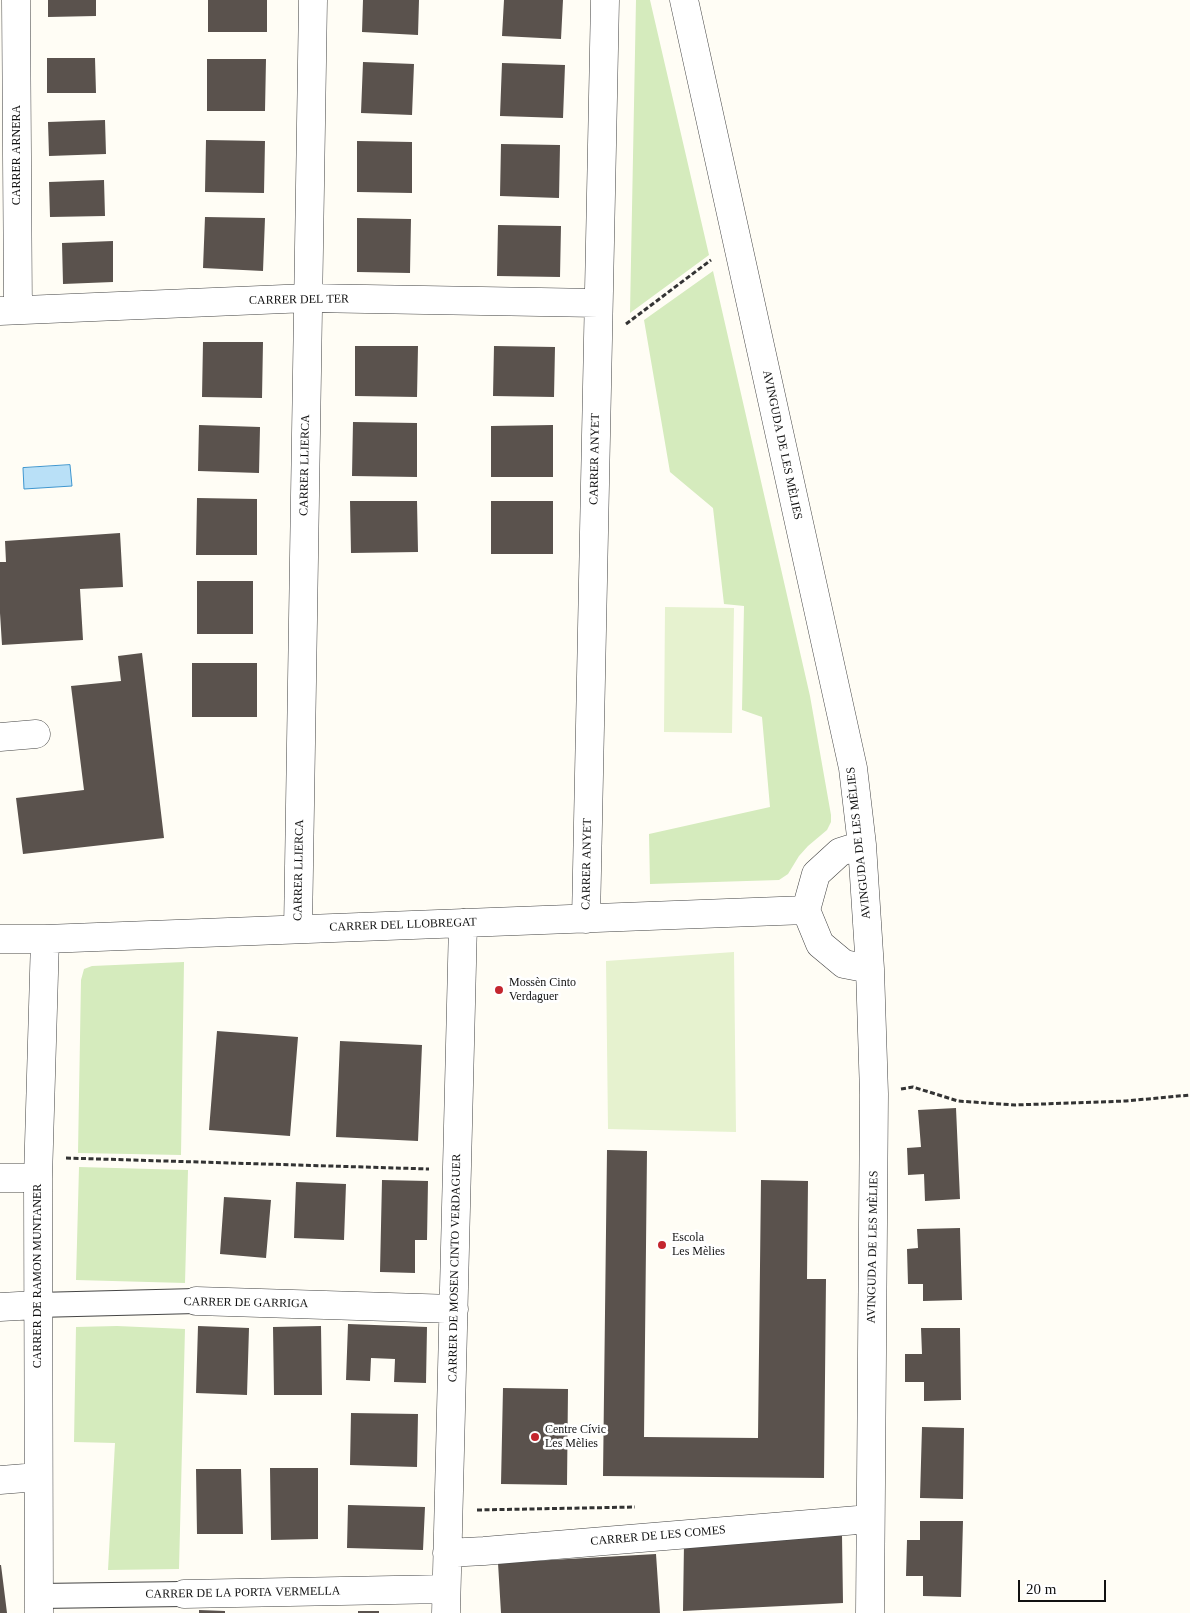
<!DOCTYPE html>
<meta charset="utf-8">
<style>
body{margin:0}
#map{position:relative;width:1190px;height:1613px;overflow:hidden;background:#fffdf5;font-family:Georgia,serif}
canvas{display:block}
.scale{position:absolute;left:1018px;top:1580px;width:88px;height:22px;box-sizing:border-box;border:2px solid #111;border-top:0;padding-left:6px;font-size:15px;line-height:18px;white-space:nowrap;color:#111;-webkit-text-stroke:4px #fff;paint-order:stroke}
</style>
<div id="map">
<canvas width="1190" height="1613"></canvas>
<div class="scale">20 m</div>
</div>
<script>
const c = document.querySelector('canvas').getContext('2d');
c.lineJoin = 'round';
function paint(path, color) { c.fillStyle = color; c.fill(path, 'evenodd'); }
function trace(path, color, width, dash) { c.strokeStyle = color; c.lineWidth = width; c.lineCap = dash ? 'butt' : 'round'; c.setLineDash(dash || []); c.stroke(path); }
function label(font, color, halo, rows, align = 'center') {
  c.font = font + ' Georgia,serif'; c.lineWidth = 5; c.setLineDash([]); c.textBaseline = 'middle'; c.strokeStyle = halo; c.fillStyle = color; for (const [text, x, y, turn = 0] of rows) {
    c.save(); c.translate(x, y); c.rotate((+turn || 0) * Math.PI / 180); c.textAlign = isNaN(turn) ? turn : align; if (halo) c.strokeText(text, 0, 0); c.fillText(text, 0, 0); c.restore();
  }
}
const green = new Path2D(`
 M636,0H650L709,255L630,313Z
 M713,271L810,696L831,815V822L827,830L808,846L799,856L788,874L779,880L650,884L649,834L770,807L762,717L742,710L744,606L724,604L713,508L670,472L644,320Z
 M184,962L181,1155L78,1153L81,980L84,969L92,966Z
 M79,1167L188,1170L185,1283L76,1280Z
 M117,1326L185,1329L179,1569L108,1570L115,1443L74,1442L76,1327Z`);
const pitch = new Path2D(`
 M665,607L734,608L732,733L664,732Z
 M734,952L736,1132L608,1129L606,961Z`);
const water = new Path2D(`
 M70,465L72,486L24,489L23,468Z`);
const building = new Path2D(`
 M48,0H96V16L48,17Z
 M208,0H267V32H208Z
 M363,0H419L418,35L362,32Z
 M504,0H563L561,39L502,36Z
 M47,58H95L96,93H47Z
 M207,59H266L265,111H207Z
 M363,62L414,64L412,115L361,113Z
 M502,63L565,65L563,118L500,116Z
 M105,120L106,154L49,156L48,122Z
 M206,140L265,141L264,193L205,192Z
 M357,141L412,142V193L357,192Z
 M501,144L560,145L559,198L500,196Z
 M104,180L105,216L50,217L49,182Z
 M205,217L265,218L263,271L203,268Z
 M357,218L411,219L410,273L357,272Z
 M498,225L561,226L560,277L497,276Z
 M113,241V282L63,284L62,243Z
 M203,342H263L262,398L202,397Z
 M355,346H418L417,397L355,396Z
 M494,346L555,347L554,397L493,396Z
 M353,422L417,423V477L352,476Z
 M199,425L260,427L259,473L198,471Z
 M553,425V477H491V426Z
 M197,498L257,499V555H196Z
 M350,501H417L418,552L351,553Z
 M491,501H553V554H491Z
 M120,533L123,587L80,589L83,640L2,645L0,613V562H6L5,541Z
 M197,581H253V634H197Z
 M142,653L164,838L23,854L16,798L84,790L71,686L121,681L118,656Z
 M192,663H257V717H192Z
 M217,1031L298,1037L290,1136L209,1130Z
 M340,1041L422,1045L418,1141L336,1137Z
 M956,1108L960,1199L925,1201L924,1174L908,1175L907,1148L921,1147L918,1110Z
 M607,1150L647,1151L644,1437L758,1438L761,1180L808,1181L807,1279H826L824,1478L603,1476Z
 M382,1180L428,1181L427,1240H415V1273L380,1272Z
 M296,1182L346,1184L344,1240L294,1238Z
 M224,1197L271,1200L266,1258L220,1254Z
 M960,1228L962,1300L923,1301V1284H908L907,1249L918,1248L917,1229Z
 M348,1324L427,1327L426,1383L394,1382L395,1359L371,1358L370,1381L346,1380Z
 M198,1326L249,1328L247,1395L196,1393Z
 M321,1326L322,1395H274L273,1327Z
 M921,1328H960L961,1400L924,1401V1382H905V1354H922Z
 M503,1388L568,1389L567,1485L501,1484Z
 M351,1413L418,1414L417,1467L350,1465Z
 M922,1427L964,1428L963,1499L920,1498Z
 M270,1468H318V1539L271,1540Z
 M196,1469H241L243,1534H197Z
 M348,1505L425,1507L423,1550L347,1548Z
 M920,1521H963L961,1597L923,1596V1576H906L907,1540H920Z
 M842,1535L843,1603L683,1611L684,1543Z
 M656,1554L660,1613H501L498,1563Z
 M0,1565H1L7,1613H0Z
 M199,1610L225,1611V1613H199Z
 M358,1611H379V1613H358Z`);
const path = new Path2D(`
 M626,324L711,260
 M901,1089L913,1087L958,1101L1015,1105L1126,1101L1190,1095
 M66,1158L429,1169
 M477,1510L635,1507`);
const pedestrian = new Path2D(`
 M37,1305L196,1301
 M39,1596L184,1594`);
const minor = new Path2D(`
 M16,0L18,310
 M684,0L853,768L862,845L870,969L874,1094L870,1613
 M0,311L308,298L598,303
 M0,737L36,734
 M862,845L840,852L816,874L806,910L820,944L844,964L870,969
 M586,919L605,0
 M298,929L313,0
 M0,939H45L806,910
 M0,1178H38
 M196,1301L454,1309
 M0,1307L37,1305
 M0,1480L38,1477
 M447,1553L484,1551L870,1519
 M184,1594L446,1589
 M39,1613L38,1178L45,939
 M446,1613L463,923`);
const markers = [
 [499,990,5,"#c4262e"],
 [662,1245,5,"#c4262e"],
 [535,1437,5,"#c4262e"]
];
const streetNames = [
 ["CARRER ARNERA",17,155,-90],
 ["CARRER DEL TER",299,300,-1],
 ["AVINGUDA DE LES MÈLIES",782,445,78],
 ["CARRER ANYET",595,459,-89],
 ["CARRER LLIERCA",305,465,-89],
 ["AVINGUDA DE LES MÈLIES",859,843,-96],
 ["CARRER ANYET",587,864,-89],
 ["CARRER LLIERCA",299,870,-89],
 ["CARRER DEL LLOBREGAT",403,925,-2],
 ["AVINGUDA DE LES MÈLIES",873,1247,-89],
 ["CARRER DE MOSEN CINTO VERDAGUER",455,1268,-89],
 ["CARRER DE RAMON MUNTANER",38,1276,-90],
 ["CARRER DE GARRIGA",246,1303,1],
 ["CARRER DE LES COMES",658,1536,-5],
 ["CARRER DE LA PORTA VERMELLA",243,1593,-1]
];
const poiNames = [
 ["Mossèn Cinto",509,983],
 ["Verdaguer",509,997],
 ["Escola",672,1238],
 ["Les Mèlies",672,1252],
 ["Centre Cívic",545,1430],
 ["Les Mèlies",545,1444]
];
paint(green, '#d5ebbd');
paint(pitch, '#e6f2cf');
paint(water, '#b9e0f7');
trace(water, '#3f96cf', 1);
paint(building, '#5a524d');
trace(pedestrian, '#444', 26);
trace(minor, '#444', 29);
trace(path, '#333', 3, [5, 2.5]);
trace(pedestrian, '#fff', 24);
trace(minor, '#fff', 28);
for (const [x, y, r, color] of markers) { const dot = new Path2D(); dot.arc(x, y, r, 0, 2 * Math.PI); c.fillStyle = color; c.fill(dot); trace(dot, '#fff', 2); }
label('12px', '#111', '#fff', streetNames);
label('12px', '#111', '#fff', poiNames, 'left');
</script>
